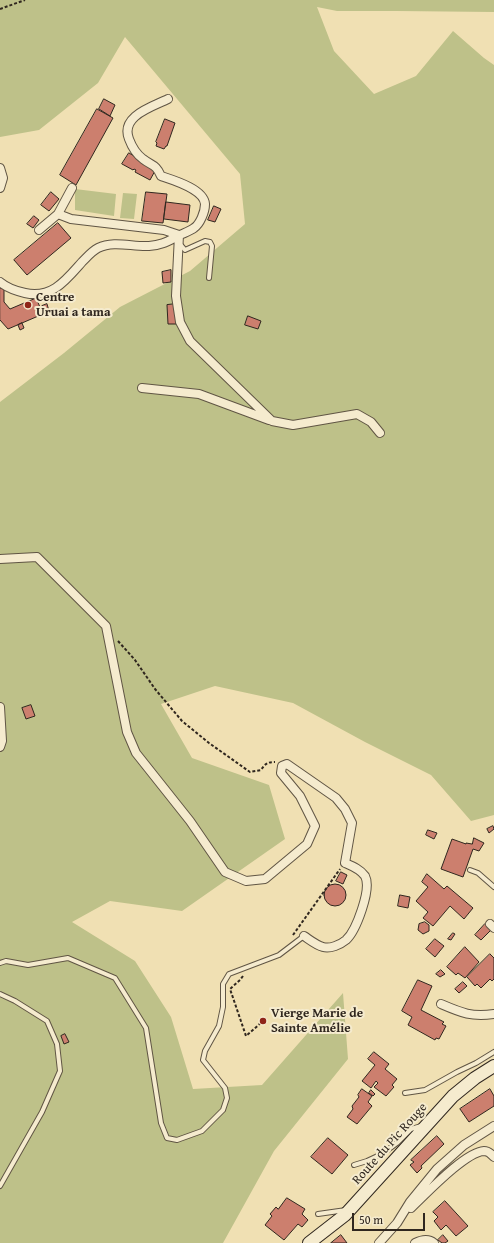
<!DOCTYPE html>
<meta charset="utf-8">
<style>
body{margin:0}
#map{position:relative;width:494px;height:1243px;overflow:hidden;background:#f0e0b3;font-family:"Gentium Book Plus",serif}
canvas{display:block}
.scale{position:absolute;left:352px;top:1213px;width:73px;height:18px;box-sizing:border-box;border:2px solid #30271f;border-top:0;padding-left:5px;font-size:12px;line-height:14px;white-space:nowrap;color:#30271f;-webkit-text-stroke:3px #f5ebce;paint-order:stroke}
</style>
<div id="map">
<canvas width="494" height="1243"></canvas>
<div class="scale">50 m</div>
</div>
<script>
const c = document.querySelector('canvas').getContext('2d');
c.lineJoin = 'round';
function paint(path, color) { c.fillStyle = color; c.fill(path, 'evenodd'); }
function trace(path, color, width, dash) { c.strokeStyle = color; c.lineWidth = width; c.lineCap = dash ? 'butt' : 'round'; c.setLineDash(dash || []); c.stroke(path); }
function label(font, color, halo, rows, align = 'center') {
  c.font = font + ' "Gentium Book Plus",serif'; c.lineWidth = 4; c.setLineDash([]); c.textBaseline = 'middle'; c.strokeStyle = halo; c.fillStyle = color; for (const [text, x, y, turn = 0] of rows) {
    c.save(); c.translate(x, y); c.rotate((+turn || 0) * Math.PI / 180); c.textAlign = isNaN(turn) ? turn : align; if (halo) c.strokeText(text, 0, 0); c.fillText(text, 0, 0); c.restore();
  }
}
const green = new Path2D(`
 M0,0H494V12L397,11H337L317,7L334,51L374,94L416,76L453,31L484,58L494,65V815L471,821L431,775L365,742L293,703L215,686L161,704L192,758L269,785L285,839L182,911L110,901L72,922L135,961L171,1017L193,1089L262,1085L343,993L348,1059L274,1151L223,1243H0V402L64,353L120,307L190,271L245,224L240,174L125,37L98,83L39,130L0,137Z
 M75,189L116,194L114,216L75,210Z
 M123,193L137,194L134,219L120,218Z`);
const building = new Path2D(`
 M104,99L115,105L110,116L99,109Z
 M97,109L113,118L76,185L60,175Z
 M165,119L175,123L167,146H166L164,149L156,146L157,143L156,142Z
 M129,153L156,169L150,180L135,172L136,170L134,169L133,170L122,164Z
 M51,192L59,199L49,211L41,205Z
 M146,192L167,194L163,223L142,221Z
 M166,202L190,205L188,222L164,219Z
 M214,206L221,209L215,222L208,220Z
 M34,216L39,220L33,228L27,224Z
 M58,223L71,238L27,275L14,260Z
 M171,270V282L163,283L162,272Z
 M0,288H4V302L10,309L36,298L43,314L8,329L0,320Z
 M56,293L58,298L52,301L50,296Z
 M47,304L49,311L44,313L42,306Z
 M176,304V324H168L167,305Z
 M248,316L261,321L258,329L245,325Z
 M22,323L24,328L20,330L18,325Z
 M31,705L35,716L26,719L22,708Z
 M493,826L494,829L489,833L487,829Z
 M428,830L437,833L434,839L426,835Z
 M474,838L484,843L479,851L473,849L463,877L441,869L452,839L466,844V843L472,844Z
 M341,872L347,875L343,884L336,881Z
 M427,874L444,889L447,886L473,908L464,919L450,906L433,926L423,918L428,912L416,901L428,887L422,882Z
 M324 895a11 11 0 1 1 22 0a11 11 0 1 1-22 0Z
 M400,895L410,897L408,908L398,906Z
 M425,922L429,925V931L423,934L418,930L419,924Z
 M485,924L491,930L481,940L475,935Z
 M453,933L455,934L451,940L448,939Z
 M435,939L444,946L435,957L426,949Z
 M465,947L479,962L465,978L458,973L456,975L447,967Z
 M490,954L494,958V979L492,981L490,979L481,988L477,984L475,986L467,977Z
 M441,970L445,974L440,977L436,974Z
 M418,980L432,986L421,1010L444,1022L442,1024L446,1026L439,1039L436,1038L435,1040L408,1025L412,1017L402,1011Z
 M463,982L467,986L459,993L455,989Z
 M65,1034L69,1042L64,1044L61,1036Z
 M374,1052L389,1064L385,1069L397,1079L392,1085L394,1087L386,1096L374,1087L378,1083L376,1081L371,1088L362,1081L375,1065L368,1059Z
 M362,1089L372,1096L368,1102L372,1106L357,1124L347,1117L353,1109L352,1106L359,1097L358,1095Z
 M490,1089L494,1096V1106L469,1122L460,1109Z
 M371,1090L375,1094L373,1096L369,1093Z
 M437,1136L444,1144L421,1166L422,1168L417,1173L410,1165L414,1162L411,1160Z
 M328,1138L348,1155L332,1174L311,1157Z
 M287,1198L305,1209L302,1214L308,1220L302,1227L298,1224L284,1240L265,1225L272,1216L270,1214L276,1207L278,1209Z
 M445,1201L468,1226L456,1236L446,1225L441,1230L434,1221L438,1217L433,1212Z
 M341,1235L347,1243H331Z
 M443,1235L448,1241L445,1243H442L438,1240Z`);
const path = new Path2D(`
 M0,9L25,0
 M118,641L135,660L155,689L182,721L209,743L250,772L261,770C265,764 267,762 275,762
 M293,935L340,869
 M243,976L240,980L230,989L246,1036L263,1021`);
const lane = new Path2D(`
 M179,243L185,250L205,241L210,242L212,246L209,278
 M470,870L478,873L494,887
 M0,963L6,961L28,965L68,958L115,978L146,1028L161,1123L167,1138L177,1140L202,1131L223,1110L227,1098L225,1088L203,1060L205,1051L219,1026L223,1007V984L229,974L279,955L304,936
 M0,994L15,1001L47,1021L57,1044L60,1071L42,1112L0,1186
 M405,1093L425,1090L457,1072L476,1063L494,1052
 M354,1165L367,1161L382,1154L397,1143L411,1129L421,1126
 M318,1214L346,1210`);
const street = new Path2D(`
 M0,168L3,178L0,188
 M58,214L72,188
 M39,230L58,214L71,219L164,230L179,235L176,296L180,322L190,341L272,421L293,425L357,414L371,422L380,433
 M0,282C7,288 16,291 25,293C52,299 66,280 82,262C87,257 92,251 98,248C114,240 132,247 149,246C163,245 168,241 180,235C184,233 190,231 194,228C200,224 205,212 205,204C204,189 173,180 161,176C156,164 152,166 143,159C136,154 132,147 129,139C120,116 152,107 168,99
 M142,388L199,394L269,420
 M0,559L37,557L106,626L127,732L136,753L190,821L225,872L246,881L265,879L307,844L315,826L300,796L281,773L282,766L287,764L336,798L345,809L352,823L345,863C352,866 360,869 365,876C372,889 356,931 346,940C340,945 330,949 323,947C316,945 310,940 304,936
 M0,707L2,741L0,747
 M490,924L494,928
 M441,1004C462,1013 471,1017 494,1014
 M411,1208C425,1195 465,1152 484,1151C489,1151 491,1154 494,1157
 M379,1243L397,1223L410,1202L437,1169L464,1145L494,1126
 M415,1243C421,1240 428,1238 434,1243`);
const secondary = new Path2D(`
 M309,1243L345,1215L453,1096L475,1078L494,1066`);
const markers = [
 [28,305,4,"#8f2418"],
 [263,1021,4,"#8f2418"]
];
const poiNames = [
 ["Centre",36,298],
 ["Uruai a tama",36,313],
 ["Vierge Marie de",271,1014],
 ["Sainte Amélie",271,1029]
];
const streetNames = [
 ["Route du Pic Rouge",390,1144,-48]
];
paint(green, '#bec189');
paint(building, '#cc7f6e');
trace(building, '#30271f', 1);
trace(lane, '#605544', 6);
trace(street, '#605544', 10);
trace(secondary, '#30271f', 14);
trace(path, '#30271f', 2, [3, 2]);
trace(lane, '#f5ebce', 4);
trace(street, '#f5ebce', 8);
trace(secondary, '#f5ebce', 12);
for (const [x, y, r, color] of markers) { const dot = new Path2D(); dot.arc(x, y, r, 0, 2 * Math.PI); c.fillStyle = color; c.fill(dot); trace(dot, '#f5ebce', 1.5); }
label('bold 13px', '#30271f', '#f5ebce', poiNames, 'left');
label('13px', '#30271f', '#f5ebce', streetNames);
</script>
